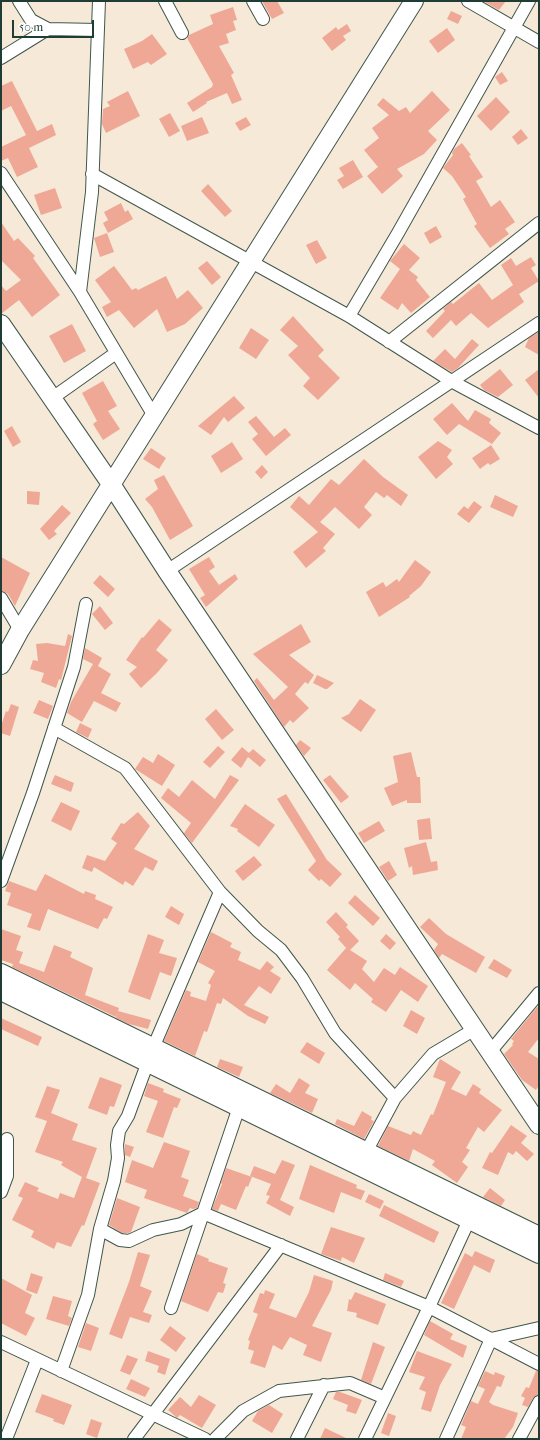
<!DOCTYPE html>
<style>
body{margin:0}
#map{position:relative;width:540px;height:1440px;overflow:hidden;background:#f7e9d7;font-family:"IM FELL French Canon",serif}
canvas{display:block}
.frame{position:absolute;inset:0;border:2px solid #1f3d34;pointer-events:none}
.scale{position:absolute;left:12px;top:20px;width:82px;height:18px;box-sizing:border-box;border:2px solid #1f3d34;border-top:0;padding-left:5px;font-size:12px;line-height:14px;white-space:nowrap;color:#1f3d34;-webkit-text-stroke:3px #fff;paint-order:stroke}
</style>
<div id="map">
<canvas width="540" height="1440"></canvas>
<div class="frame"></div>
<div class="scale">50 m</div>
</div>
<script>
const c = document.querySelector('canvas').getContext('2d');
c.lineJoin = 'round';
function paint(path, color) { c.fillStyle = color; c.fill(path, 'evenodd'); }
function trace(path, color, width, dash) { c.strokeStyle = color; c.lineWidth = width; c.lineCap = dash ? 'butt' : 'round'; c.setLineDash(dash || []); c.stroke(path); }
const building = new Path2D(`
 M262,1H277L284,13L272,19Z
 M483,1H506L499,10Z
 M233,7L237,20L233,21L236,30L226,34L229,43L219,46L234,73L231,75L242,100L232,104L227,93L206,102L207,103L193,112L187,103L212,87L213,84L187,38L189,35L213,24L210,15Z
 M451,11L462,16L458,24L447,19Z
 M347,24L351,31L343,36L346,40L332,51L322,38L336,27L338,30Z
 M447,28L455,40L438,53L429,41Z
 M152,34L167,54L151,65L148,62L133,69L124,49L142,41Z
 M502,72L508,81L500,85L495,77Z
 M12,81L37,131L52,124L56,135L29,148L38,167L17,177L8,158L1,161V147L26,135L11,106L1,111V86Z
 M128,91L140,116L106,133L102,124L103,109L110,106L107,102Z
 M432,91L450,110L428,131L437,140L424,154L397,169L403,176L382,194L367,176L378,167L364,150L379,138L372,128L389,115L377,105L383,98L399,111L406,107L410,113Z
 M496,97L510,112L491,131L477,116Z
 M170,113L180,131L169,137L159,119Z
 M202,117L209,133L187,141L181,126Z
 M246,117L251,125L240,131L235,123Z
 M521,129L528,138L518,145L512,137Z
 M462,143L471,155L469,156L483,177L476,181L491,207L500,200L515,222L505,229L509,234L490,248L474,226L477,224L463,199L466,197L452,176L443,168L453,155L452,153L454,149Z
 M353,160L363,177L343,189L337,180L344,176L339,168Z
 M208,184L232,211L225,217L201,191Z
 M55,188L62,208L41,215L34,195Z
 M121,203L125,212L128,210L133,219L108,233L103,223L108,220L104,212Z
 M1,222L14,241L18,238L35,256L33,258L60,295L32,317L19,300L1,314V285L6,291L21,280L1,260Z
 M436,226L442,237L430,244L424,233Z
 M107,233L114,252L100,257L94,238Z
 M317,240L327,258L316,264L306,245Z
 M404,244L420,258L409,270L418,277L416,280L430,297L411,313L402,303L398,310L380,298L400,269L390,261Z
 M531,257L536,265L531,268L539,281L519,294L524,302L488,328L471,313L456,326L451,320L433,338L426,331L445,311L443,309L451,302L453,304L479,283L492,300L513,285L501,265L511,258L516,266Z
 M207,261L221,277L212,285L198,268Z
 M114,266L132,290L136,288L138,290L166,276L177,299L188,290L203,308L185,324L167,332L157,309L134,328L119,310L107,317L102,307L111,302L95,280Z
 M293,316L324,350L318,356L340,378L318,400L303,386L310,378L288,355L298,346L280,330Z
 M72,324L86,351L64,363L49,336Z
 M251,328L269,340L256,359L239,348Z
 M539,332V355L525,347L529,338Z
 M472,339L479,345L458,368L452,372L433,361L445,349L455,359Z
 M500,369L513,385L498,397L484,390L480,385Z
 M539,369V398L525,380Z
 M103,381L117,406L108,411L120,429L103,440L93,424L97,421L82,393Z
 M234,396L245,408L228,422L224,417L211,435L198,426Z
 M452,403L468,421L475,410L491,419L489,423L501,433L492,444L459,424L447,435L433,419Z
 M256,416L274,437L285,428L291,435L266,456L252,439L258,434L248,422Z
 M12,426L21,442L13,447L4,431Z
 M438,441L452,450L447,457L453,464L436,479L418,457Z
 M232,442L243,459L221,473L211,456Z
 M491,445L500,459L490,465L488,463L480,469L472,458Z
 M151,448L166,458L159,469L143,459Z
 M364,459L383,477L408,495L401,506L387,495L384,498L376,492L364,507L372,515L359,529L335,507L320,522L335,534L323,548L326,551L306,568L293,552L318,532L290,507L299,496L309,505L331,479L339,485Z
 M262,465L268,472L261,479L255,472Z
 M164,475L193,526L170,540L152,507L145,499L158,489L154,480Z
 M27,491L40,492L39,505L27,504Z
 M495,495L518,506L513,517L490,507Z
 M474,501L482,507L469,523L457,514L464,506L468,509Z
 M62,505L71,513L54,531L57,534L49,540L40,529Z
 M1,557L30,573L15,606L8,594L1,590Z
 M209,557L215,567L209,571L219,585L235,574L238,579L206,607L200,598L205,595L189,569Z
 M415,560L431,572L421,586L409,596L410,597L379,617L366,592L383,582L386,587L397,579L399,582Z
 M100,575L115,589L108,597L93,583Z
 M100,606L113,623L105,630L92,614Z
 M159,619L172,630L156,650L168,660L157,673L141,688L129,674L137,667L126,660L142,637L143,638Z
 M301,624L311,642L289,655L314,675L308,684L305,682L295,694L309,708L293,723L290,720L284,727L254,681L257,678L274,700L288,687L253,654Z
 M68,634L72,636L61,680L59,679L56,688L41,682L44,673L30,669L33,660L38,661L36,644L47,643L65,646Z
 M85,648L102,658L98,666L111,674L101,693L121,703L116,712L94,701L82,722L67,713L71,702L93,664L83,659Z
 M317,675L334,683L327,689H325L313,683Z
 M360,699L376,710L361,732L341,718L349,714Z
 M39,700L53,706L48,719L33,713Z
 M11,704L19,707L10,736L1,733V726L6,711L8,712Z
 M216,709L234,730L222,740L205,719Z
 M80,723L92,729L88,738L76,732Z
 M300,740L311,748L304,756L296,745Z
 M218,746L225,752L210,768L203,762Z
 M242,747L249,753L253,749L266,760L260,767L248,757L241,768L231,760Z
 M411,752L417,777H420L421,803H407V800L392,806L384,788L398,782L393,756Z
 M158,754L175,765L162,786L135,769L143,757L153,763Z
 M55,775L74,783L71,792L51,784Z
 M230,775L239,780L192,843L184,833L191,823L161,798L168,788L179,797L192,780L215,799Z
 M330,775L349,797L341,803L323,780Z
 M286,794L327,860L342,874L330,887L321,879L319,881L308,870L316,861L277,799Z
 M61,802L80,811L71,831L51,821Z
 M245,804L275,825L259,847L237,831L238,829L230,826Z
 M138,812L150,826L134,849L158,861L153,871L145,867L133,886L125,881L123,885L94,867L92,872L82,868L87,855L105,861L117,843L111,839L121,823L124,824Z
 M430,818L432,839L419,840L417,820Z
 M379,821L385,831L364,843L358,833Z
 M426,842L431,862L437,861L438,870L413,875L412,866L409,868L404,848Z
 M254,856L262,865L243,881L235,871Z
 M389,861L397,875L388,881L379,867Z
 M45,874L84,894L85,891L96,895L95,899L113,907L107,919L104,918L98,929L48,909L40,931L27,927L32,914L7,905L11,893L5,891L9,881L36,891Z
 M355,895L380,918L373,926L348,903Z
 M171,906L184,914L179,925L165,917Z
 M336,912L348,925L346,927L359,941L350,950L367,961L362,969L374,982L384,968L395,975L400,967L428,986L418,1002L401,990L386,1012L371,1002L373,999L355,983L350,990L327,970L346,948L347,949L338,939L340,937L326,922Z
 M429,918L446,934L485,957L476,973L442,954L439,958L434,950L438,944L420,927Z
 M1,929L21,936L16,950L23,952L19,963L44,972L54,945L72,952L70,957L93,968L85,995L119,1008L116,1017L12,967L13,964L1,960Z
 M211,932L232,943L230,947L241,952L238,960L260,970L267,961L274,967L270,971L281,978L271,994L259,986L244,1005L269,1017L265,1024L248,1016L223,998L221,1004L217,1003L207,1032L204,1031L195,1056L164,1041L186,990L191,992L190,996L206,1001L211,985L208,983L215,971L198,962Z
 M148,934L164,940L159,953L177,958L171,976L160,972L150,1000L128,992Z
 M386,934L396,943L390,950L380,941Z
 M494,959L512,970L507,978L488,968Z
 M537,1007L539,1008V1038L528,1052L539,1059V1085L536,1090L522,1080L504,1054L513,1045L512,1044L514,1041L511,1039Z
 M411,1010L425,1018L417,1034L403,1026Z
 M118,1011L151,1020L148,1029L129,1024L116,1018Z
 M1,1018L42,1037L38,1046L1,1029Z
 M307,1042L325,1053L319,1064L300,1052Z
 M220,1059L243,1067L239,1077L217,1067Z
 M440,1059L461,1072L451,1089L466,1096L473,1084L481,1089L479,1093L502,1110L484,1132L478,1127L466,1148L470,1150L462,1162L468,1167L457,1183L432,1165L435,1161L413,1149L409,1161L378,1146L388,1126L411,1135L413,1131L421,1135L431,1114L433,1115L446,1082L433,1077Z
 M100,1077L122,1085L114,1107L110,1106L107,1115L88,1108Z
 M299,1078L310,1085L305,1093L318,1099L312,1113L270,1093L276,1084L290,1093Z
 M148,1083L164,1089L163,1092L181,1099L177,1108L174,1107L163,1138L146,1132L158,1101L144,1096Z
 M47,1086L60,1090L51,1113L78,1124L72,1140L97,1148L86,1178L100,1183L84,1226L82,1225L71,1247L57,1242L54,1249L31,1237L34,1231L12,1220L23,1198L18,1196L25,1182L39,1188L37,1191L58,1199L60,1193L74,1198L82,1177L61,1165L63,1162L35,1152L47,1121L35,1117Z
 M362,1111L372,1117L371,1120L374,1121L364,1139L335,1124L337,1119L354,1126Z
 M511,1125L527,1136L521,1143L534,1154L527,1161L516,1151L513,1155L508,1152L498,1175L482,1168L490,1152L492,1153Z
 M164,1142L190,1151L181,1177L189,1180L183,1196L199,1202L197,1208L193,1209L190,1208L187,1213L144,1198L147,1190L125,1182L132,1160L153,1168Z
 M125,1144L134,1147L130,1157L125,1155Z
 M282,1160L295,1165L280,1200L294,1207L290,1216L266,1203L270,1196L266,1195L271,1184L250,1176L254,1166L275,1174Z
 M310,1165L357,1185L356,1188L365,1191L361,1200L341,1192L334,1213L299,1199Z
 M226,1168L252,1177L248,1187L246,1186L236,1210L221,1204L218,1211L212,1209L222,1184L221,1183Z
 M490,1188L505,1200L501,1206L483,1197Z
 M369,1194L384,1201L380,1209L365,1202Z
 M117,1198L140,1207L131,1232L128,1233H122L109,1225Z
 M384,1205L439,1232L434,1243L379,1216Z
 M331,1227L365,1238L354,1263L342,1257L341,1261L321,1254Z
 M475,1251L495,1260L490,1273L474,1265L454,1309L441,1303L465,1253L472,1257Z
 M138,1252L150,1255L140,1286L152,1291L143,1312L152,1315L149,1323L130,1317L122,1339L109,1334L129,1282Z
 M197,1254L209,1259L208,1261L228,1268L223,1283L226,1284L223,1293L218,1292L208,1312L181,1301Z
 M31,1273L43,1277L37,1294L26,1290Z
 M385,1273L404,1281L401,1287L383,1280Z
 M314,1275L333,1281L331,1290L312,1326L332,1333L321,1362L303,1355L307,1345L290,1337L282,1350L273,1345L265,1368L250,1363L254,1351L248,1349L250,1341L248,1340L258,1314L253,1312L260,1293L264,1294L265,1290L275,1294L269,1308L296,1318L309,1292Z
 M1,1278L32,1295L25,1313L35,1318L26,1336L1,1323Z
 M355,1292L386,1304L378,1325L356,1317L357,1313L347,1311L349,1299L351,1300Z
 M53,1296L72,1301L68,1316L72,1318L69,1326L46,1319Z
 M430,1321L453,1334L450,1339L467,1346L463,1358L424,1335Z
 M86,1323L99,1328L91,1351L78,1347Z
 M170,1326L186,1338L176,1352L160,1340Z
 M373,1342L385,1347L371,1384L361,1380Z
 M148,1351L170,1359L165,1375L157,1372L159,1366L145,1361Z
 M417,1351L452,1364L440,1385L431,1412L421,1409L426,1392L419,1389L425,1377L409,1372Z
 M127,1355L138,1359L130,1375L120,1371Z
 M485,1371L494,1375L495,1372L505,1376L501,1387L497,1386L489,1402L493,1405L518,1413L513,1427L504,1439H461L466,1427L461,1425L471,1401L478,1404L485,1389L478,1386Z
 M536,1371H539V1395L533,1398L528,1407L522,1405L525,1398L521,1396L526,1387L529,1388Z
 M131,1379L150,1388L145,1397L126,1389Z
 M336,1392H340L362,1400L356,1414L346,1411L348,1405L333,1399Z
 M42,1394L72,1405L64,1425L53,1421L54,1419L35,1412Z
 M199,1395L216,1405L202,1428L180,1415L177,1418L175,1416L168,1410L180,1397L191,1407Z
 M269,1405L283,1414L272,1433L252,1421L258,1411Z
 M388,1413L396,1416L389,1436L381,1433Z
 M91,1419L102,1423L97,1438L86,1434Z
 M325,1428L348,1439H320Z`);
const street = new Path2D(`
 M19,1L31,20L48,29L98,30
 M165,1L182,33
 M253,1L263,19
 M468,1L539,42
 M1,58L48,29
 M1,173L80,292L154,416
 M92,174L349,316L453,382L539,428
 M80,292L92,192L99,1
 M349,316L398,233L529,1
 M389,342L539,223
 M51,399L116,353
 M167,571L539,323
 M1,598L20,630
 M54,728L125,768L220,892L258,931L281,950L302,978L335,1033L395,1098
 M1,881L33,793L74,667L86,604
 M490,1052L539,993
 M366,1152L395,1098L433,1054L475,1029
 M1,1192L7,1176V1139
 M100,1229L120,1240L129,1241L153,1230L181,1224L203,1213L429,1307L539,1364
 M171,1308L239,1107
 M1,1342L205,1439
 M61,1371L88,1295L100,1229L114,1181L118,1158L117,1145L119,1131L128,1116L153,1048L220,892
 M6,1439L37,1360
 M134,1439L281,1245
 M215,1439L243,1411L279,1391L350,1383L385,1398
 M297,1439L324,1385
 M365,1439L429,1307L469,1220
 M446,1439L491,1339L539,1328
 M519,1439L539,1402`);
const secondary = new Path2D(`
 M1,324L111,484L167,571L539,1125
 M1,665L20,630L414,1
 M1,973L539,1236
 M1,991L539,1254`);
paint(building, '#eea895');
trace(street, '#3f574c', 14);
trace(secondary, '#3f574c', 20);
trace(street, '#fff', 12);
trace(secondary, '#fff', 18);
</script>
